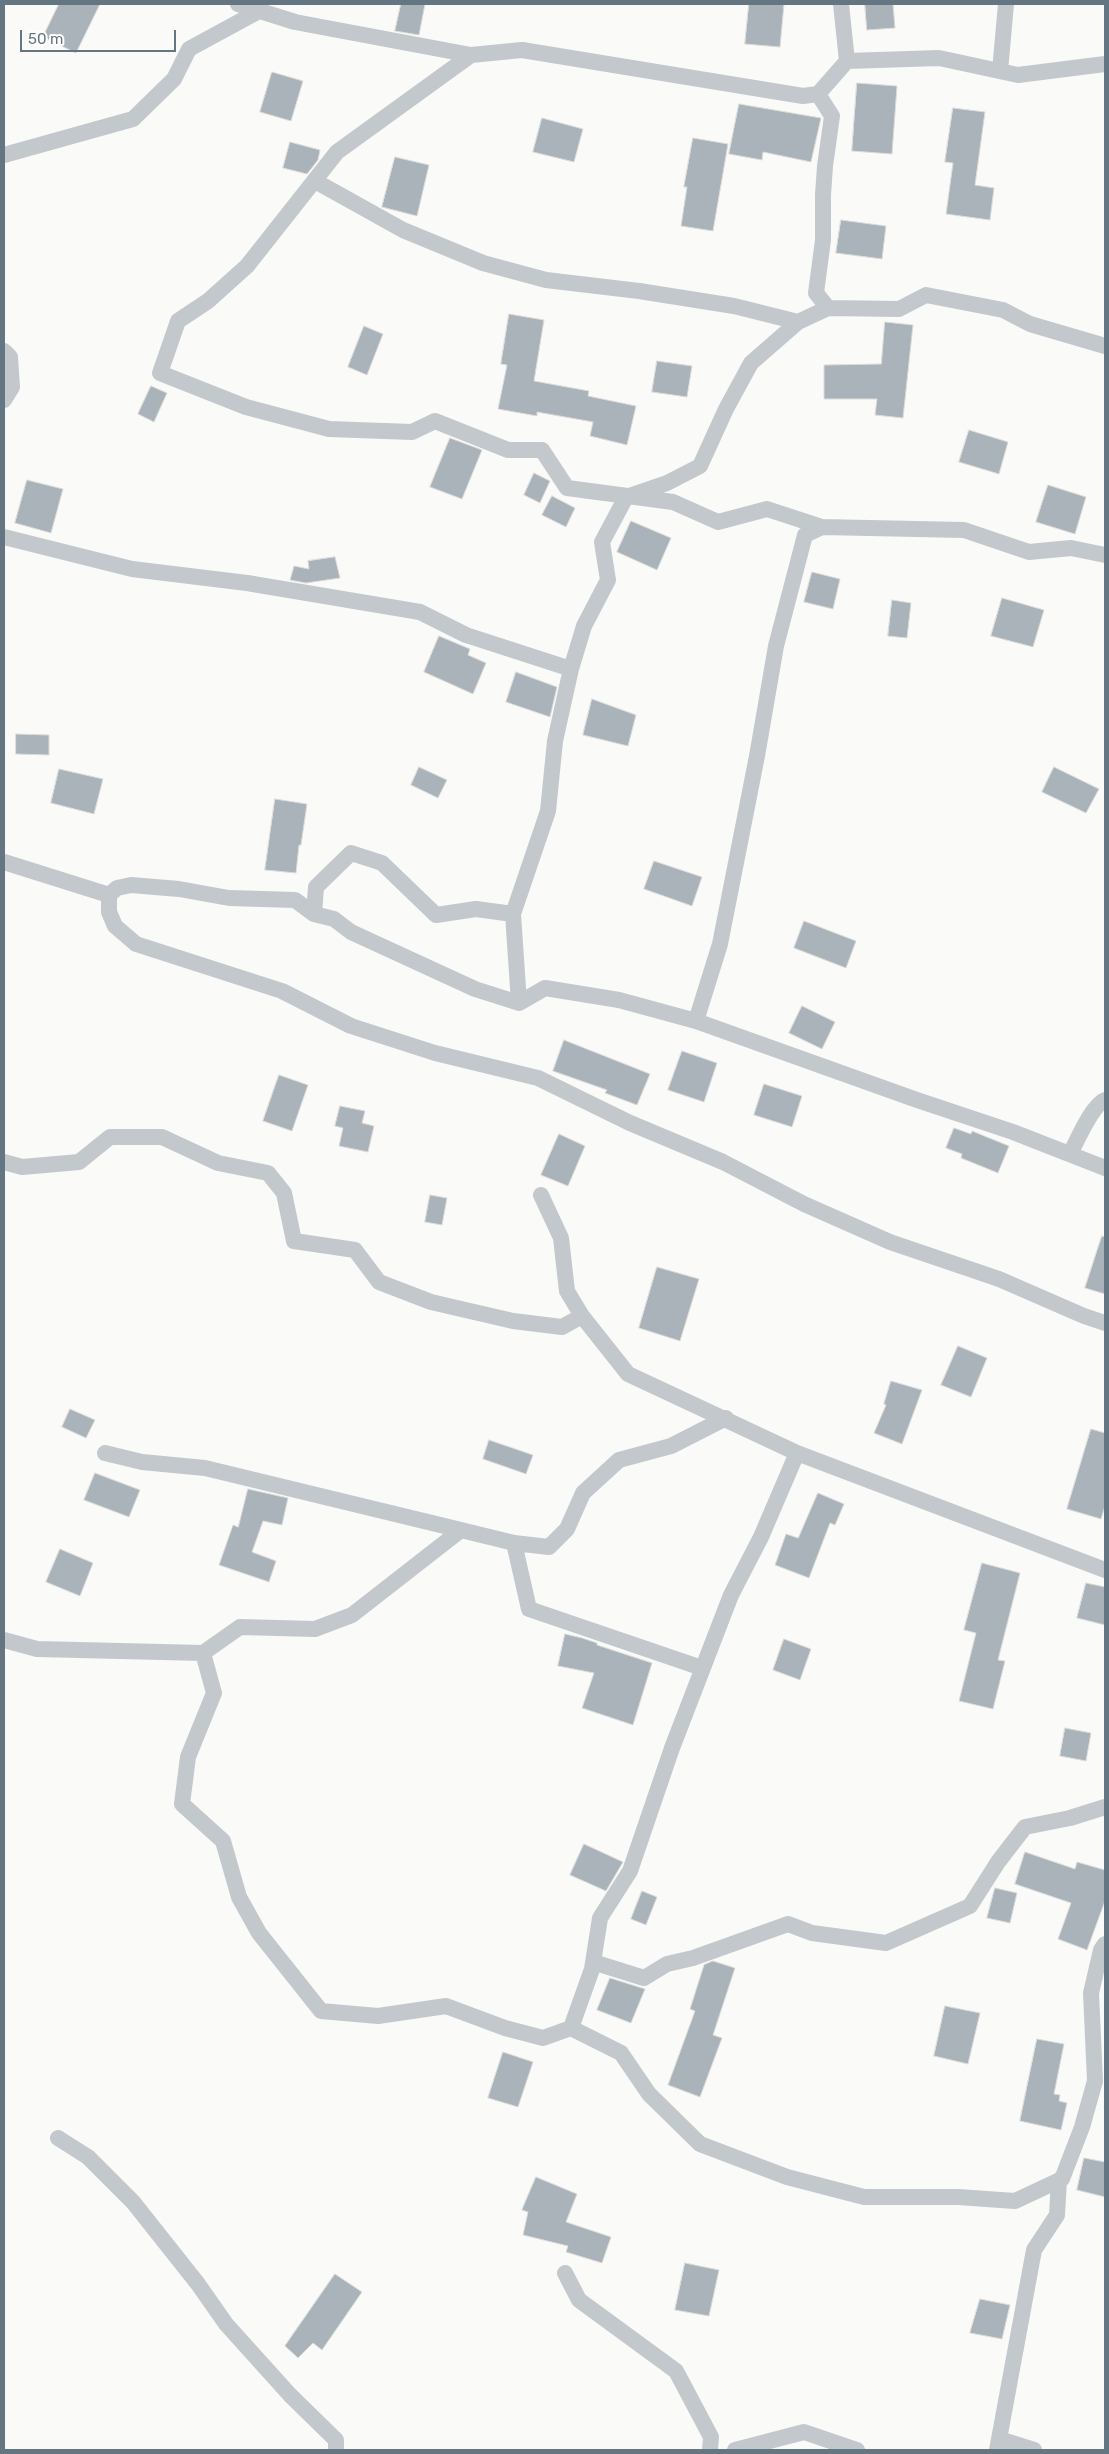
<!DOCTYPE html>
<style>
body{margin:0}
#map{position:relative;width:1109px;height:2454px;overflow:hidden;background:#fafaf8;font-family:Rubik,sans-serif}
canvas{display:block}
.frame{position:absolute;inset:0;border:5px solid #657683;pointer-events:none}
.scale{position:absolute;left:20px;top:30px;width:156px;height:22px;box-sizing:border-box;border:2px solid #657683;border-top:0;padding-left:6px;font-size:15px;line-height:18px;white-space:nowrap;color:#657683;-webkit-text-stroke:4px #fff;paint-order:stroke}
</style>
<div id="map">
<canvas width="1109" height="2454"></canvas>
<div class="frame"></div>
<div class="scale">50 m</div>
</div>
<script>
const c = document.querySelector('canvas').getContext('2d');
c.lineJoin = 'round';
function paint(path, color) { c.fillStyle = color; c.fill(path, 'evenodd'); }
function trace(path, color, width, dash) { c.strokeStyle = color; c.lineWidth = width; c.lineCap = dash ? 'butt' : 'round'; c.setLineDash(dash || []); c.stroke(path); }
const building = new Path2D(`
 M59,4H100L76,53L43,37Z
 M401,4H425L419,35L395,31Z
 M749,4H784L780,47L745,44Z
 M865,4H893L895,28L867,30Z
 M272,72L303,81L291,121L260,112Z
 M857,83L897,86L892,154L852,151Z
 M739,104L821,118L811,162L763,152L762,160L729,154Z
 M953,108L985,112L975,185L994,188L990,220L946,214L953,163L945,162Z
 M542,118L583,129L574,162L533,152Z
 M693,138L728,144L713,231L681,226L687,187H684Z
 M290,142L320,150L318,160L307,174L283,168Z
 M395,157L429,165L417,216L382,207Z
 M841,220L886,226L882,259L836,253Z
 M509,314L544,320L534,381L589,391L588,396L636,406L627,445L590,436L593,422L537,412V416L498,409L507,365L501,364Z
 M885,322L913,325L903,418L875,415L877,399H824V365L881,364Z
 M364,326L383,334L367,375L348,367Z
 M657,361L692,366L687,397L652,392Z
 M151,386L167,393L154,422L138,414Z
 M969,430L1008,442L999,474L959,462Z
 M450,438L482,450L462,499L430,487Z
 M534,473L550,481L540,503L524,495Z
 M27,480L63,489L51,533L15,523Z
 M1048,485L1086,497L1075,534L1036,522Z
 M552,496L575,508L566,527L542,515Z
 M631,521L671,538L657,570L617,552Z
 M335,557L340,578L306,583L290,580L294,566L309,569L308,561Z
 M812,572L840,579L833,609L804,602Z
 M1002,598L1044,610L1033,647L991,636Z
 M892,600L911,603L907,638L888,636Z
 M439,636L470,649L468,655L486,663L473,694L424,672Z
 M516,672L557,687L550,717L506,702Z
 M592,699L636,715L628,746L583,735Z
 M16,734L49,735V755L16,754Z
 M419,767L447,780L438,798L411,785Z
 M1054,767L1099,789L1086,813L1042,792Z
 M59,769L103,779L94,814L51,803Z
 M275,799L307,804L301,845H299L296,873L265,870Z
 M654,861L702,877L692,906L644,889Z
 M804,921L856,941L846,968L794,948Z
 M802,1006L835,1022L822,1049L789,1033Z
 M564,1040L650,1074L637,1105L605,1093L607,1090L553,1071Z
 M682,1051L717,1063L704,1102L668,1090Z
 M279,1075L308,1085L292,1131L263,1121Z
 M764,1084L802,1096L792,1127L754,1115Z
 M340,1106L365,1111L362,1123L374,1126L368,1152L339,1146L343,1128L335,1126Z
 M954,1128L971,1134L972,1131L1009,1146L998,1173L961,1158L962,1154L946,1148Z
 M559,1134L585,1146L568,1186L541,1175Z
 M430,1195L447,1198L442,1225L425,1222Z
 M1102,1236L1105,1237V1294L1085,1288Z
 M657,1267L699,1279L680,1341L639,1328Z
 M958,1346L987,1358L971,1397L941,1385Z
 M891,1381L922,1390L902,1444L874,1433L886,1405L884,1404Z
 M70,1409L95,1420L86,1438L62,1427Z
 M1091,1429L1105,1433V1506L1101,1519L1067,1509Z
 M489,1440L533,1455L526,1474L483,1459Z
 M95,1473L140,1490L129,1517L84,1500Z
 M248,1489L288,1498L282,1525L263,1521L252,1552L276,1561L269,1582L219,1565L233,1525L238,1527Z
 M818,1493L844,1504L835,1525L830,1523L809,1578L775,1565L786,1534L798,1538Z
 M60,1549L93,1563L80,1596L46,1582Z
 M982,1563L1020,1573L998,1660L1005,1661L993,1709L959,1701L976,1633L964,1630Z
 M1086,1583L1105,1587V1625L1077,1618Z
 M565,1634L582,1638L597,1643V1645L652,1663L633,1725L582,1708L594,1673L558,1666Z
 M784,1639L811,1649L800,1680L773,1670Z
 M1065,1728L1091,1733L1086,1761L1060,1756Z
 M584,1844L623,1862L606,1891L570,1875Z
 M1025,1852L1075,1869L1077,1862L1105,1870V1901L1087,1950L1058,1939L1071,1903L1015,1884Z
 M995,1888L1017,1893L1010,1923L987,1918Z
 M642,1891L657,1897L646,1925L631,1919Z
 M713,1961L735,1968L713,2035L722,2038L700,2097L668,2085L695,2011L690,2009L704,1965Z
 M610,1978L645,1989L631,2023L597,2010Z
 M945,2006L980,2013L968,2064L934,2056Z
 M1037,2039L1064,2044L1054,2094L1060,2095L1059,2101L1067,2103L1061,2130L1020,2121Z
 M503,2052L533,2062L518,2107L488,2098Z
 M1084,2158L1105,2162V2197L1077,2190Z
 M536,2177L577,2194L566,2222L611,2237L602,2263L566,2252L568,2246L523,2235L528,2212L522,2210Z
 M685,2263L719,2270L709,2316L675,2310Z
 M335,2274L362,2292L322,2350L313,2343L298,2358L285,2346Z
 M980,2299L1010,2305L1002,2339L970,2333Z`);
const street = new Path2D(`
 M238,4L295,22L471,55L522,50L803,96L818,94L847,61L939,58L1018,75L1105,64
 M841,4L847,61
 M471,55L337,152L247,266L208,301L178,321L160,373L246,407L329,429L412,432L435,421L508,450H542L567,488L673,502L718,522L767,509L822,527
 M1000,71L1006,4
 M818,94L832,116L825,166L823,195V240L816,293L828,308
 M4,155L133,119L174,79L189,49L259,11
 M315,181L403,230L483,263L546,280L639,291L734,306L798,322L828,308L899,309L926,295L1003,310L1030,324L1105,346
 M4,351L10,357L12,387L4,400
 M4,537L132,569L247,583L420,612L466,635L571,669L555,741L548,811L513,914L519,1003
 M571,669L584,626L608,580L602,542L626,497L667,483L700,466L726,409L751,363L798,322
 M4,862L109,895
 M109,895V912L115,926L136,944L282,991L351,1026L435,1053L538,1078L630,1123L723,1162L804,1204L890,1242L999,1279L1084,1316L1105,1323
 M109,895L117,888L131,885L179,889L229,898L295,900L314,914L334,919L351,932L475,989L519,1003L545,988L619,1000L696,1021L917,1100L1013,1132L1105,1168
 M314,914L316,887L351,853L382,863L436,915L476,909L513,914
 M696,1021L720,944L757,756L776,646L805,535L822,527L964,530L1029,552L1071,548L1105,555
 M1070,1154C1077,1141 1092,1105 1105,1100
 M4,1162L22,1167L79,1162L110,1137H162L218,1163L268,1173L284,1193L294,1241L355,1250L379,1282L431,1302L513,1321L562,1327L582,1316
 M541,1195L561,1238L567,1291L582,1316L628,1374L797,1453L1105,1570
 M105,1453L142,1462L205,1468L461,1530
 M797,1453L761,1537L731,1595L672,1748L630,1871L600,1918L592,1969L571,2028L621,2053L649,2094L700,2144L787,2177L864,2197H958L1015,2201L1062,2179L1082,2127L1095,2081L1091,1993L1101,1950L1105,1944
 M514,1543L529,1609L702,1668
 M4,1640L37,1649L203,1653L240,1627L315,1629L352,1615L461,1530L514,1543L549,1547L567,1529L583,1493L619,1460L671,1446L726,1418
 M203,1653L214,1693L188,1757L182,1804L223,1841L239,1897L259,1933L321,2011L378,2016L446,2006L505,2028L543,2038L571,2028
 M593,1962L644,1978L667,1964L693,1958L788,1924L812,1933L886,1943L970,1906L998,1862L1025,1827L1070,1818L1105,1807
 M58,2138L88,2157L133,2202L198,2284L226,2324L290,2395L336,2440V2450
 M565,2273L579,2300L676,2371L711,2437L710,2450
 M999,2439L1034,2450
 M735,2450L804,2432L857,2450
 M997,2450L1034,2250L1057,2215L1059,2180`);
paint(building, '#aab3b9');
trace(building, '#dcdcda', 1);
trace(street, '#c3c8cc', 16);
</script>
